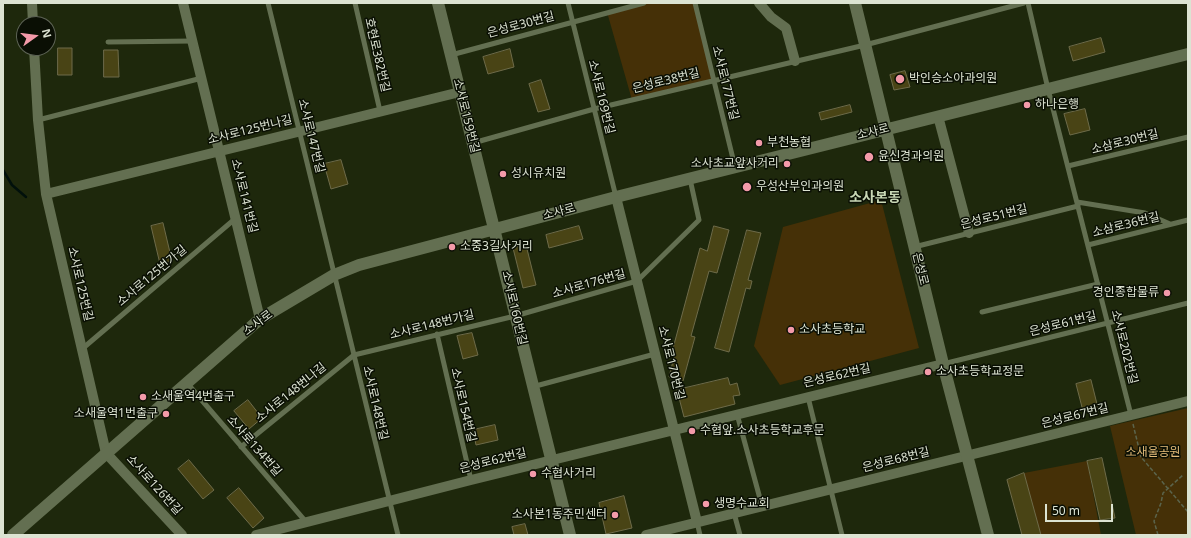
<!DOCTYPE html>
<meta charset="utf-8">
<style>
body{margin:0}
#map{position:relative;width:1191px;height:538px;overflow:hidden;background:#1e280c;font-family:"Noto Sans",sans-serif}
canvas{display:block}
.frame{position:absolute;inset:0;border:4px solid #dce3d2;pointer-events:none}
.north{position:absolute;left:16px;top:16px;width:40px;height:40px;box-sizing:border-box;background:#0a0f04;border:1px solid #5e6456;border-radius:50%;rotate:76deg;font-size:11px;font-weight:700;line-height:16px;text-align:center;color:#dce3d2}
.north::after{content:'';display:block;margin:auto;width:14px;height:18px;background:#f39aa9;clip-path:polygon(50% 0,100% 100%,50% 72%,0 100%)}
.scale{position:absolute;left:1045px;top:504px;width:68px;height:18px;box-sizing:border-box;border:2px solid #dce3d2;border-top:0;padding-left:5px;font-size:12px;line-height:14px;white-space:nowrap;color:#dce3d2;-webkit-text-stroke:3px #0a0f04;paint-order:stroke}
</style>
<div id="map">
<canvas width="1191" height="538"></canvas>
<div class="frame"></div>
<div class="north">N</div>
<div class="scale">50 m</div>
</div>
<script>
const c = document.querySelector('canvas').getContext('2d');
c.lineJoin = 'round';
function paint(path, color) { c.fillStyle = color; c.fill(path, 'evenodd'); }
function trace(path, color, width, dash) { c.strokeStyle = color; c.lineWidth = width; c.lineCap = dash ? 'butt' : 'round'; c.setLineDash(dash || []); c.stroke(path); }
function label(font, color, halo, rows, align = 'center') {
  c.font = font + ' "Noto Sans","Noto Sans KR",sans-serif'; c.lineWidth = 3; c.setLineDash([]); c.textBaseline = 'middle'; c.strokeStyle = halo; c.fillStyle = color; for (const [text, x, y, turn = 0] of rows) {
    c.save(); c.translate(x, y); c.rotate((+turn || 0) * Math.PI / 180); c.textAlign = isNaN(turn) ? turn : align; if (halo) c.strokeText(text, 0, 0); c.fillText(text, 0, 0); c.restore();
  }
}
const green = new Path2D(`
 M644,3H695L714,80L632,100L607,12Z
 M881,200L919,348L780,385L754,346L783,227Z
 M1188,408V535H1136L1110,426Z
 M1087,461L1101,535H1036L1024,473Z`);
const stream = new Path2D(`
 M3,170L12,185L26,197`);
const building = new Path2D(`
 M1101,38L1105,52L1073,61L1069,47Z
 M58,48H72V75H58Z
 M510,49L514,67L488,74L483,57Z
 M104,50H118L119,77H104Z
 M905,71L910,87L894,90L890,75Z
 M541,80L550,109L538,112L529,84Z
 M850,105L852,112L821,120L819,113Z
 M1085,109L1090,130L1070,135L1064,114Z
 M341,160L348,184L331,189L324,164Z
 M163,223L172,261L160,264L151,226Z
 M579,226L583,239L549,248L546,235Z
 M714,226L729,230L717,273L709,271L691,336L695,337L683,381L669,377L675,353L672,352L700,248L707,251Z
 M747,230L761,233L748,280L752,281L750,289L746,288L729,352L715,348Z
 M526,245L536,285L523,288L513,248Z
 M472,333L478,355L463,359L457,336Z
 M728,378L730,385L737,383L740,395L733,396L735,404L684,417L677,390Z
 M1091,380L1098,408L1083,411L1076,384Z
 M248,400L262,418L249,429L234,411Z
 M495,425L498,440L476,445L473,430Z
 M1102,458L1115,518L1100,520L1087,461Z
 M189,460L214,490L203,499L178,469Z
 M1024,473L1041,535H1022L1007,480Z
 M239,488L264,518L253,528L227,498Z
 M624,496L632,528L606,534L599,503Z
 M525,524L528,535H514L512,527Z`);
const path = new Path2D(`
 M1133,424L1141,457L1188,512
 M1158,535L1154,521L1161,503L1163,493L1183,475`);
const service = new Path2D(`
 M268,3L398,535
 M355,3L380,111
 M568,3L616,197
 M695,3L735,167
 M1028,3L1048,89L1131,415
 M108,42L193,41
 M451,55L644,3
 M38,120L202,78
 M473,143L594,109L865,45L1024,3
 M1068,166L1188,137
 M1077,202L1145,213L1170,224
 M1088,245L1188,220
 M914,247L1078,206
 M982,312L1098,284
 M437,334L471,480
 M82,349L236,218
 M943,364L1188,303
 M187,383L306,522
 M532,387L655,354
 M808,397L842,535
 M737,414L762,506
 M241,447L354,355L515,316L637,281L699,220L690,179
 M734,513L740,535
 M697,522L700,535`);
const minor = new Path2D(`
 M32,3L33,24
 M183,3L260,319
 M759,3L771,17L786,28L795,61
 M34,48L38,120L46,194L106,453L182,535
 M938,116L969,233
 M46,194L460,92
 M616,197L697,522
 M256,535L471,480L943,364
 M646,535L1188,401`);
const tertiary = new Path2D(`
 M438,3L570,535
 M855,3L943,364L988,535
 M13,535L260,319L334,275L359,265L616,197L1188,54`);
const markers = [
 [900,79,5,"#f39aa9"],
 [1027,105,4,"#f39aa9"],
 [759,143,4,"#f39aa9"],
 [869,157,5,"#f39aa9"],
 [787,164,4,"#f39aa9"],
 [503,174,4,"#f39aa9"],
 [747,187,5,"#f39aa9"],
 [452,247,4,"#f39aa9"],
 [1167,293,4,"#f39aa9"],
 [791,330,4,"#f39aa9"],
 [928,372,4,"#f39aa9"],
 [143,397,4,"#f39aa9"],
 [166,414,4,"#f39aa9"],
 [692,431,4,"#f39aa9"],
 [533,474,4,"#f39aa9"],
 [706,504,4,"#f39aa9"],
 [615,515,4,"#f39aa9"]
];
const streetNames = [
 ["은성로30번길",521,25,-15],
 ["호현로382번길",377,55,77],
 ["은성로38번길",666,81,-14],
 ["소사로177번길",725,83,76],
 ["소사로169번길",601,97,76],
 ["소사로159번길",466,116,76],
 ["소사로125번나길",250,130,-14],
 ["소사로",873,132,-14],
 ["소사로147번길",311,136,76],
 ["소삼로30번길",1125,142,-14],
 ["소사로141번길",244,196,76],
 ["소사로",559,212,-15],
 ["은성로51번길",994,217,-14],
 ["소삼로36번길",1126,225,-14],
 ["은성로",920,269,76],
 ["소사로125번가길",152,276,-40],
 ["소사로125번길",80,284,77],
 ["소사로176번길",589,284,-16],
 ["소사로160번길",514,308,77],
 ["소사로",258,323,-37],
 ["은성로61번길",1063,324,-14],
 ["소사로148번가길",432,325,-14],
 ["소사로202번길",1124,347,76],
 ["소사로170번길",671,363,76],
 ["은성로62번길",837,376,-13],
 ["소사로148번나길",291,393,-39],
 ["소사로148번길",375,403,77],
 ["소사로154번길",463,405,77],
 ["은성로67번길",1075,416,-14],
 ["소사로134번길",254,446,49],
 ["은성로68번길",896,460,-14],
 ["은성로62번길",493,461,-14],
 ["소사로126번길",154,485,48]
];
const poiNames = [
 ["박인승소아과의원",909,79],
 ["하나은행",1035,105],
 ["부천농협",767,143],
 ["윤신경과의원",878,157],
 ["소사초교앞사거리",779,164,"right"],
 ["성시유치원",511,174],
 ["우성산부인과의원",756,187],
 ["소중3길사거리",460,247],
 ["경인종합물류",1159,293,"right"],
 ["소사초등학교",799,330],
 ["소사초등학교정문",936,372],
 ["소새울역4번출구",151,397],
 ["소새울역1번출구",158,414,"right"],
 ["수협앞.소사초등학교후문",700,431],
 ["수협사거리",541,474],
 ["생명수교회",714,504],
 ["소사본1동주민센터",607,515,"right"]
];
const parkNames = [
 ["소새울공원",1153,453]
];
const quarterNames = [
 ["소사본동",875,198]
];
paint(green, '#453007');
trace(stream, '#01100b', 2.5);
paint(building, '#494415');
trace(building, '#6e6b4a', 1);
trace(path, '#5b644c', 1.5, [4, 2]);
trace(service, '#636f51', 5);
trace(minor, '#636f51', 10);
trace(tertiary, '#636f51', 12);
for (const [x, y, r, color] of markers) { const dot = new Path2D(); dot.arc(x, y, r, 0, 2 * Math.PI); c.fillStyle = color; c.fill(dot); trace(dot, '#0a0f04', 1.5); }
label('12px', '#dce3d2', '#0a0f04', streetNames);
label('12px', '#dce3d2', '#0a0f04', poiNames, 'left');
label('12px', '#e4bc79', '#0a0f04', parkNames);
label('bold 14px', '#c8d7b5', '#0a0f04', quarterNames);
</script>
